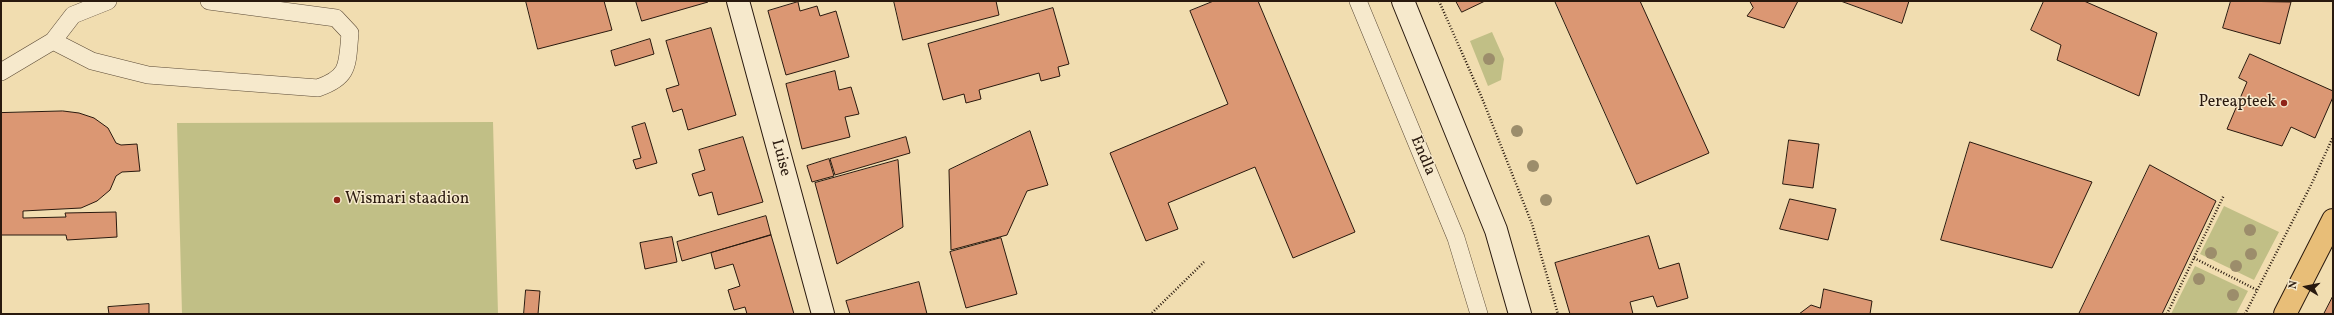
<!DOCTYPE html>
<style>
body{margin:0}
#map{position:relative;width:2334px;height:315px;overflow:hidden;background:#f1ddb0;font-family:Vollkorn,serif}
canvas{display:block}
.frame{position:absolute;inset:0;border:2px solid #29190e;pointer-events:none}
.north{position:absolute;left:2286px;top:267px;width:40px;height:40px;-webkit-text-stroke:3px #f6e9cc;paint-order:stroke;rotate:280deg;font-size:11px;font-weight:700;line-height:16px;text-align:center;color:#29190e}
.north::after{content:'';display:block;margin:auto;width:14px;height:18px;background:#29190e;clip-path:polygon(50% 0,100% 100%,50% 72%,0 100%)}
</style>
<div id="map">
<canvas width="2334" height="315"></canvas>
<div class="frame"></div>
<div class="north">N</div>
</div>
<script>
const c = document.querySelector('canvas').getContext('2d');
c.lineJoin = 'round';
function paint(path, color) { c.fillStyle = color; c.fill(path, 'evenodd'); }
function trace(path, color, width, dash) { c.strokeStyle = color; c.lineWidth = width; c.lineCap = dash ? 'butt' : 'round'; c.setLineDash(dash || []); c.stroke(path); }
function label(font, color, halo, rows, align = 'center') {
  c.font = font + ' Vollkorn,serif'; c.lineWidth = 3; c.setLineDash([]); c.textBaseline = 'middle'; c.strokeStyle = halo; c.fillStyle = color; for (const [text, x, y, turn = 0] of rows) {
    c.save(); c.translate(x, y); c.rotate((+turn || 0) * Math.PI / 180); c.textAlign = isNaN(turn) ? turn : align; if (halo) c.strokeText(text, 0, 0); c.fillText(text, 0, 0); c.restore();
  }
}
const green = new Path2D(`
 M1492,32L1504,59L1501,80L1488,86L1470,41Z
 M493,122L498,314H182L177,123Z
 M2224,206L2279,232L2254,280L2200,254Z
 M2195,266L2248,291L2236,314H2171Z`);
const building = new Path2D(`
 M526,1H604L612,30L538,49Z
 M636,1H708V2L642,21Z
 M894,1H996L999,15L903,40Z
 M1214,1H1258L1355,232L1293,258L1255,167L1168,203L1178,229L1146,241L1110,153L1228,104L1190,11Z
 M1456,1H1485L1462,12Z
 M1555,1H1640L1709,153L1637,184Z
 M1750,1H1798L1784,28L1747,16L1753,8Z
 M1841,1H1909L1902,23Z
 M2044,1H2084L2157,33L2139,96L2057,60L2061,45L2031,30Z
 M2231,1L2291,2L2280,44L2223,28Z
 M798,2L800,11L817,6L820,16L836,11L849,57L786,75L768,11Z
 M1053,8L1069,64L1058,67L1060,76L1041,81L1039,73L979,90L981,99L966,103L964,94L943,100L928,44Z
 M711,28L736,115L688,130L682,109L673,112L666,89L679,85L666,41Z
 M650,39L654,54L615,66L611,51Z
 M2250,54L2333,91V97L2315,138L2291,127L2282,146L2227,129L2247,82L2239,78Z
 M835,71L839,90L851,87L859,114L845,117L850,137L802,149L786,84Z
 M63,111L79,113L94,118L108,128L116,143L121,145L137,144L140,171L122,172L116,176L110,190L97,201L81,208L23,211V218L66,217L65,213L116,212L117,237L67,240L66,235H1V113Z
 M645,123L657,163L636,169L633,160L641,158L632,127Z
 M1030,131L1048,185L1027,191L1007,235L951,250L949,170Z
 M743,137L763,202L718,215L712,192L699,196L692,174L705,170L699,150Z
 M906,137L910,153L835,175L830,159Z
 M1789,140L1819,144L1813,188L1783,184Z
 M1970,142L2092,182L2052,268L1941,240Z
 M829,159L834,176L812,182L807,166Z
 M898,160L903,227L837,264L815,183Z
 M2150,165L2216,201L2162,314H2079Z
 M1790,199L1836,209L1828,240L1780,229Z
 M766,216L771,235L682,261L677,242Z
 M771,235L794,314H747L745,307L734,310L728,290L740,286L733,264L715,269L711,253Z
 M1649,236L1659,269L1679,263L1688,298L1657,307L1653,296L1630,302L1633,314H1570L1555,263Z
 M672,237L677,262L645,269L640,243Z
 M1001,238L1017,294L966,308L950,252Z
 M919,282L927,314H850L846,301Z
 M1824,289L1872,301L1870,314H1799L1811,305L1820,308Z
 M526,290L540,291L538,314H524Z
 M2333,296V314H2324Z
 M149,304V314H109L108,307Z`);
const path = new Path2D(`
 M1439,1L1482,98L1532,224L1558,314
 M2194,258L2257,290
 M1152,313L1204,262
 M2167,314L2224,195
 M2245,314L2311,185L2333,137`);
const lane = new Path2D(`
 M1358,1L1456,238L1479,314
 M53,41L92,61L148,75L318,88C350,77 347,65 350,33L336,18L209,1
 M1,72L53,41L73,15L108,1`);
const secondary = new Path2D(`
 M738,1L823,314
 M1403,1L1496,230L1520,314`);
const primary = new Path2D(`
 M2285,314L2333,220`);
const trees = [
 [1489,59],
 [1517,131],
 [1533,166],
 [1546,200],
 [2250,230],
 [2211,253],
 [2251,254],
 [2236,266],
 [2199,279],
 [2233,295]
];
const markers = [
 [2284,103,4,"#8f2418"],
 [337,200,4,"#8f2418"]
];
const poiNames = [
 ["Pereapteek",2276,103],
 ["Wismari staadion",345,200,"left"]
];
const streetNames = [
 ["Endla",1422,156,67],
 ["Luise",780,158,75]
];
paint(green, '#c1bf86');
paint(building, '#db9773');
trace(building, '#29190e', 1);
trace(lane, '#5b4a36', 18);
trace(secondary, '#29190e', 24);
trace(primary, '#29190e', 24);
trace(path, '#29190e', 2.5, [1, 2]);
trace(lane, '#f6e9cc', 17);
trace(secondary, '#f6e9cc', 22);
trace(primary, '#e8be78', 22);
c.fillStyle = '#9c8d6b';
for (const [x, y] of trees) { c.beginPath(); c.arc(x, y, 6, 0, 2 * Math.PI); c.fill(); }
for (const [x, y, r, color] of markers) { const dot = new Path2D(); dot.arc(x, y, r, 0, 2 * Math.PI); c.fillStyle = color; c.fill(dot); trace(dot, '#f6e9cc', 1.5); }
label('16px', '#29190e', '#f6e9cc', poiNames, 'right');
label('16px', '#29190e', '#f6e9cc', streetNames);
</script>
